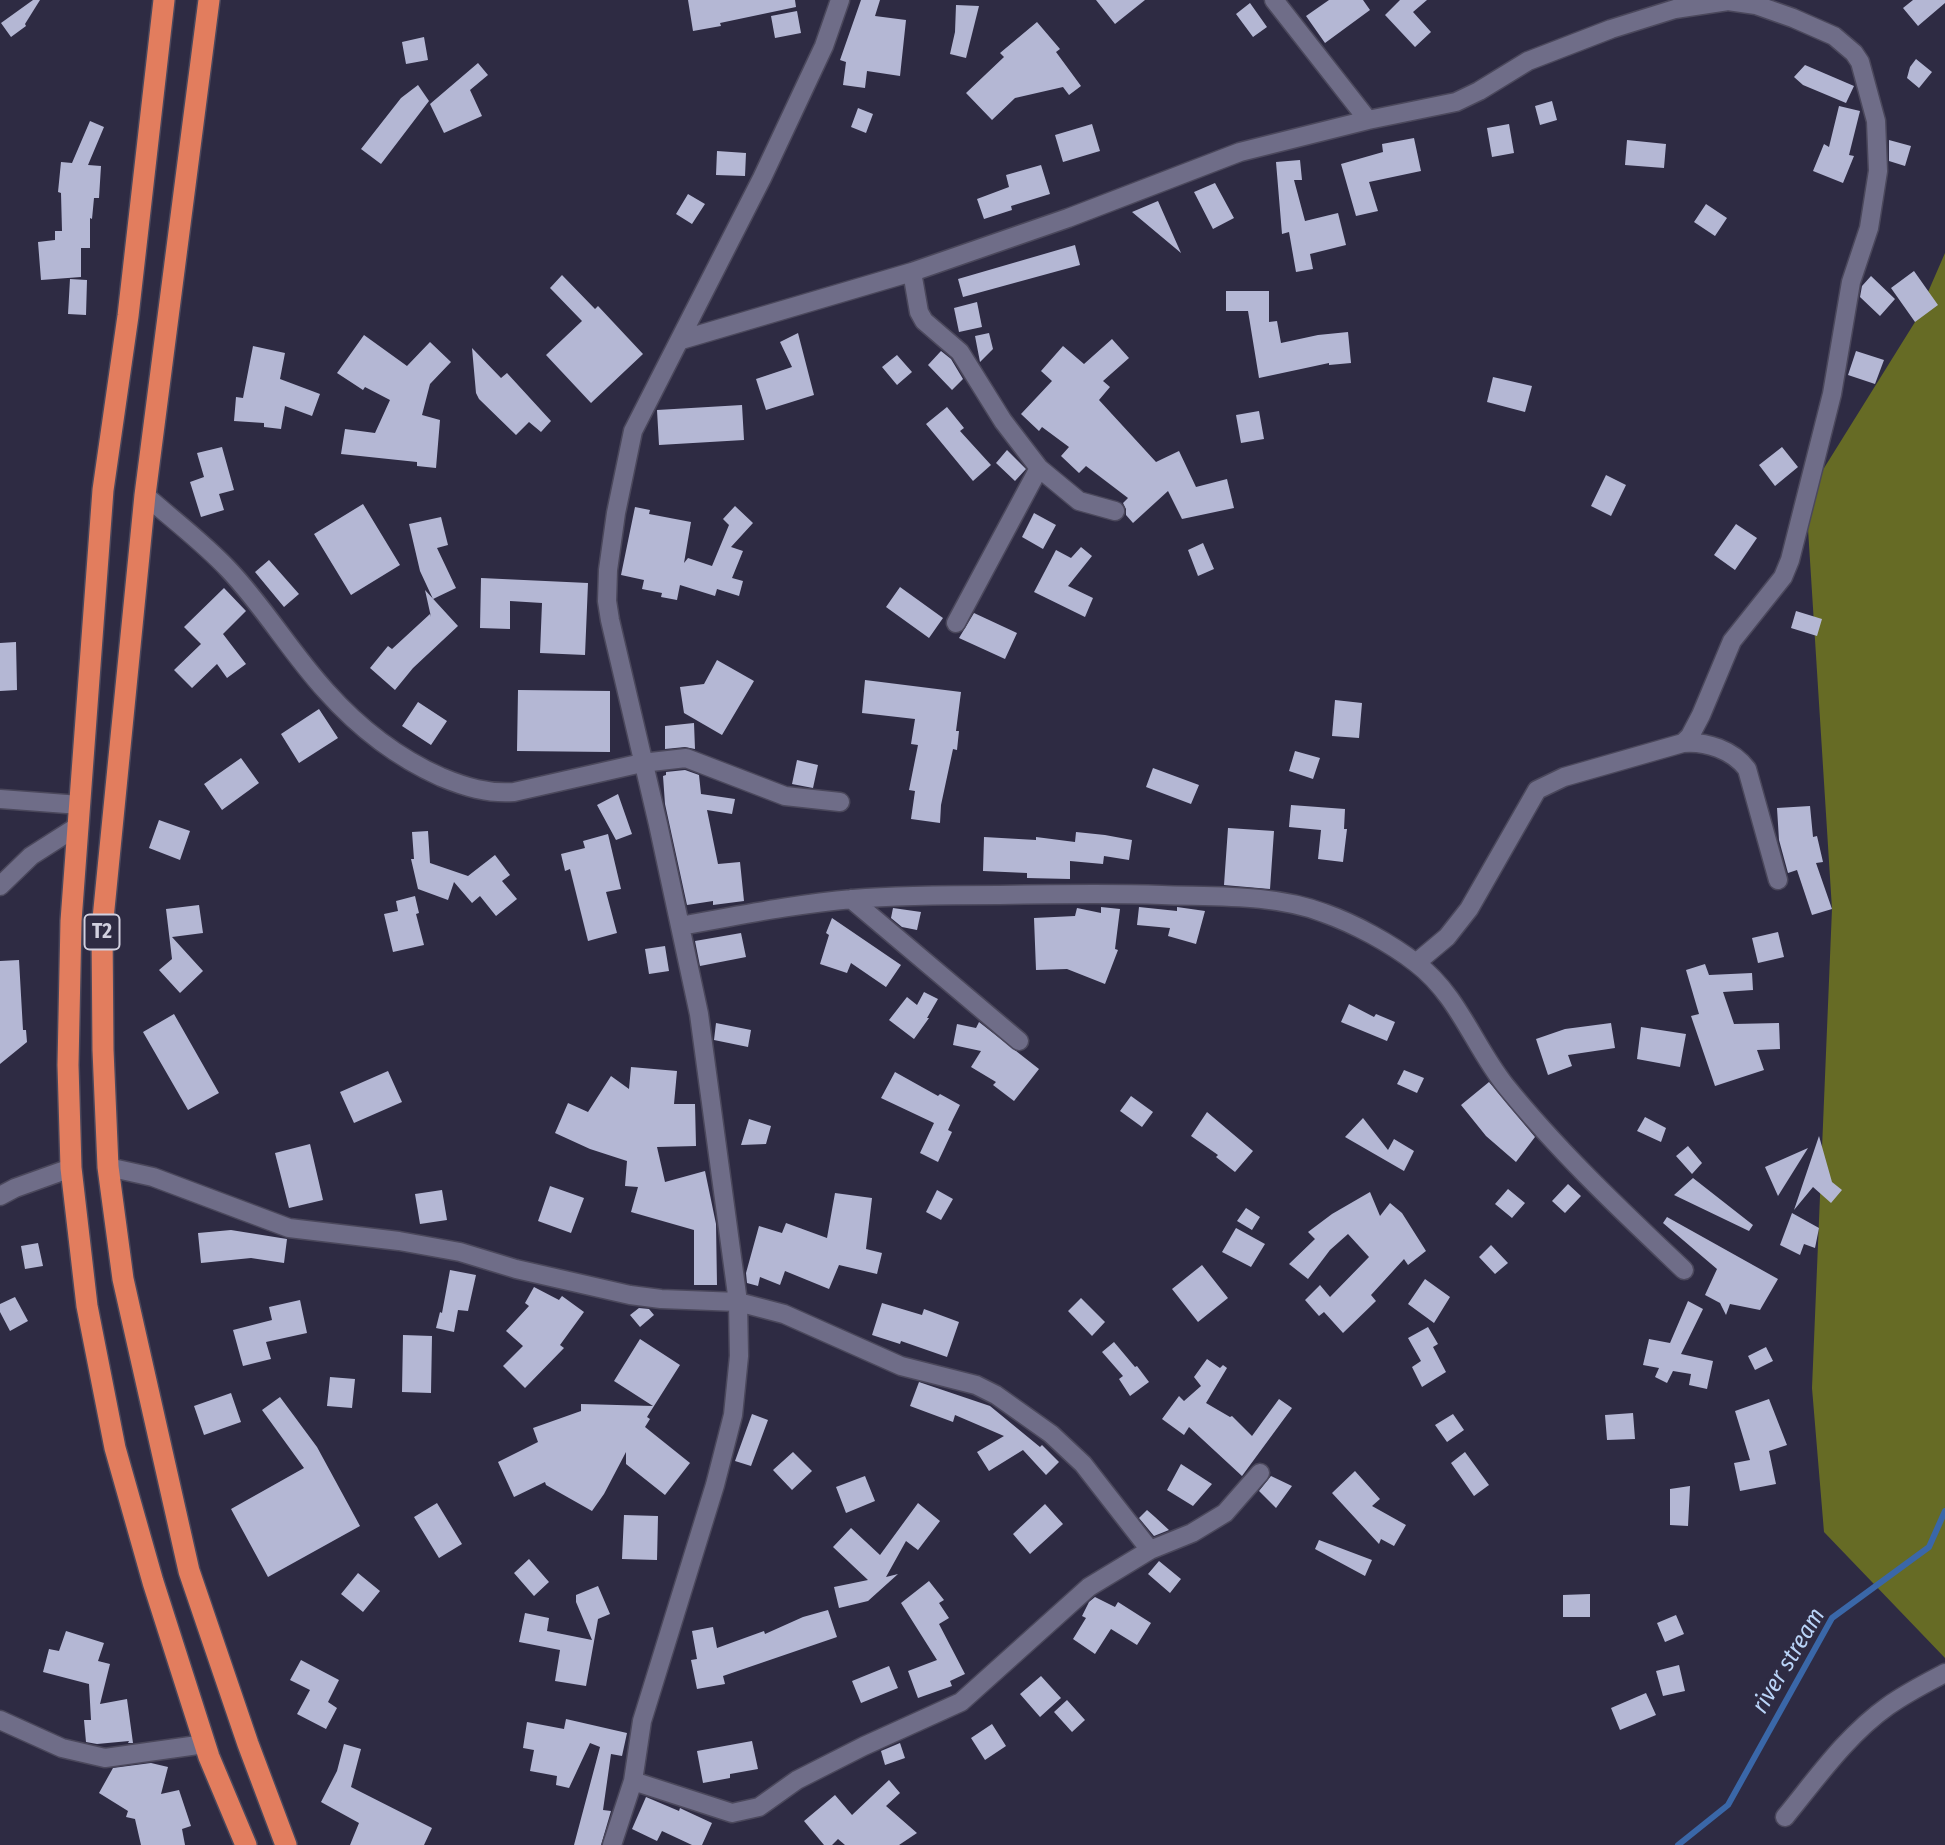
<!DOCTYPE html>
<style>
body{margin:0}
canvas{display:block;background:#2e2b43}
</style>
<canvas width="1945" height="1845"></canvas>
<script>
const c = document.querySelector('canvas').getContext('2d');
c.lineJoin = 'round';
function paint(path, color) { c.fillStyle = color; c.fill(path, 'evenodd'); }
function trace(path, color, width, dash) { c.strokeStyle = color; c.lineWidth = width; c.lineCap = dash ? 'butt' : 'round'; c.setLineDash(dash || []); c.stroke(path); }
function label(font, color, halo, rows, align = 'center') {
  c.font = font + ' "Fira Sans Condensed",sans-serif'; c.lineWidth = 7; c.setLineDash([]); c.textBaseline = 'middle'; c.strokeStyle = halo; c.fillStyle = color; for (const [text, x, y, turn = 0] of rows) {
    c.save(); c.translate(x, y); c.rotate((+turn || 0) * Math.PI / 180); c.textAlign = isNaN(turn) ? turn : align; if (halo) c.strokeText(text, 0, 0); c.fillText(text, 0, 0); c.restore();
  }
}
const forest = new Path2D(`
 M1945,253V1658L1824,1532L1812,1388L1832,909L1806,497L1915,322Z`);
const stream = new Path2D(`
 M1678,1845L1728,1805L1832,1618L1929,1547L1945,1511`);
const building = new Path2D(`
 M33,0H40L25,24L26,26L11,37L1,23Z
 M688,0H795L796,7L720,23L721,26L693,31Z
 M861,0H880L875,16L906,20L900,76L867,71L865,88L843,85L846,62L840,60Z
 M1096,0H1145L1115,24Z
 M1329,0H1363L1370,10L1325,43L1306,16Z
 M1400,0H1427L1413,12L1431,32L1415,47L1385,15Z
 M1913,0H1945V3L1918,26L1903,8Z
 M1250,3L1267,27L1253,37L1236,14Z
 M956,5L979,6L966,58L950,54L955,32Z
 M797,11L801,33L775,38L771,16Z
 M1037,22L1060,49L1056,52L1081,86L1069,95L1063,87L1015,98L992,120L966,93L1004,57L1000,53Z
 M424,37L428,60L406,64L402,42Z
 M1916,59L1932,72L1919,88L1907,78L1910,67Z
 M478,63L488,75L470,90L482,116L444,133L430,104Z
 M1805,65L1854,86L1846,103L1803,85L1794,77Z
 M418,85L429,101L381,164L361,149L401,98Z
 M1552,101L1557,120L1540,125L1535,106Z
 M1839,106L1860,111L1849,155L1854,156L1843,183L1813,171L1824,144L1829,147Z
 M858,108L873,114L866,133L851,127Z
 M90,121L104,127L88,165L101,166L99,198H94L92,219L90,218V248H81V277L41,280L38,242L55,240V231H62L61,193L58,192L61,162L72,163Z
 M1092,124L1100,151L1063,162L1055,135Z
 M1509,124L1514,153L1492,157L1487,128Z
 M1414,138L1421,171L1369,182L1378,211L1356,216L1341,164L1383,152L1382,144Z
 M1627,140L1666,144L1664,168L1625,165Z
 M1889,140L1911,146L1905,166L1889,161Z
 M717,151L746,153L745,176L716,175Z
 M1300,160L1302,180H1294L1305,221L1338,213L1346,245L1310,254L1313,269L1296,272L1289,232L1282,234L1276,162Z
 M1041,165L1050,194L1011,206L1012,210L984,219L977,199L1009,187L1006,175Z
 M1215,183L1234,218L1213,229L1194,192Z
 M688,194L705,204L692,224L676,214Z
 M1158,201L1181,253L1132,212Z
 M1706,204L1727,218L1715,236L1694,222Z
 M1075,245L1080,265L963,297L958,279Z
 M1914,271L1938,305L1915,322L1891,288Z
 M562,275L595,309L598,306L643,354L591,403L546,355L582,321L550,288Z
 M1871,276L1895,299L1880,316L1860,297L1862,286Z
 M70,279L87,280L86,315L68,314Z
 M1226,291H1269V322L1277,321L1281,343L1318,335L1348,332L1351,363L1329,365V363L1259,378L1248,311H1226Z
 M977,302L982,327L959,332L954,308Z
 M798,333L814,395L766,410L756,379L792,367L780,342Z
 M989,333L993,349L980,362L975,336Z
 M364,335L407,366L430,342L451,362L430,384L422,415L440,420L436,468L417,466V462L341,454L345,429L375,433L390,400L365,387L363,390L337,373Z
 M1112,339L1129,358L1103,381L1110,387L1099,400L1156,462L1179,451L1196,487L1227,479L1234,508L1182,519L1168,491L1133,523L1126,515V509L1123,503L1128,498L1086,466L1079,473L1061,456L1069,447L1042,427L1039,431L1021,414L1052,381L1041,371L1063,346L1084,364Z
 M253,346L285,353L280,379L320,394L312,416L285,406L281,429L264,427V423L234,421L236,397L243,398Z
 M472,348L501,378L507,373L551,421L541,432L529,422L516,435L479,399L476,393Z
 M941,351L951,359L963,379L952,390L928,365Z
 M1856,351L1884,360L1875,384L1848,375Z
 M897,355L912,372L897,385L882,367Z
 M1493,377L1532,386L1525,412L1487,402Z
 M742,405L744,440L659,445L657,410Z
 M947,407L964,428L960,431L991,465L973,481L926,424Z
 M1259,411L1264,439L1241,443L1236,415Z
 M222,447L234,490L219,494L224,510L201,517L190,482L204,477L197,453Z
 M1782,447L1798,467L1775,486L1759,465Z
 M1007,450L1026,469L1015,481L996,463Z
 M1606,475L1626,485L1611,516L1591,506Z
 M363,504L400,565L351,595L314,534Z
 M735,506L753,523L731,547L743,551L732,578L743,581L739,596L717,589L715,596L680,585L677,600L661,597L662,593L642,589L644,580L621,575L635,507L650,510L649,514L691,522L684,563L688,558L712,566L729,525L723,519Z
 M1034,513L1056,525L1043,549L1022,537Z
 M441,517L448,545L437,548L456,588L433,599L420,571L409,524Z
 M1736,524L1757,538L1735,570L1714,555Z
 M1203,543L1214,569L1198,576L1188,550Z
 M1081,547L1092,556L1068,586L1093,598L1085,617L1034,592L1056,550L1071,558Z
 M269,560L299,594L284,607L255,572Z
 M481,578L588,583L585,655L540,653L542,603L510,601V629L480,628Z
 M900,587L943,618L929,638L886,607Z
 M224,588L246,611L223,634L246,664L227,678L217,664L192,688L174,670L201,644L184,627Z
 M425,590L458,626L413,668L395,690L370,668L388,646L392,649L430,614L431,617Z
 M1796,611L1822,619L1817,636L1791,628Z
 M974,613L1017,633L1005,659L959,638Z
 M16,642L17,690L0,691V643Z
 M717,660L754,681L722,735L684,713L680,687L704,684Z
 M865,680L961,692L956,731H959L957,750L953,749L941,805L940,823L911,819L915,791L909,790L918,745L911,744L915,719L862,713Z
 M518,690L610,691V752L517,751Z
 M1335,700L1362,703L1359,738L1332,736Z
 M418,702L447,721L431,745L402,726Z
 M319,709L338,738L299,763L281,734Z
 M694,723L695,749L685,747L665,749V726Z
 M1295,751L1320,758L1313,779L1289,771Z
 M241,758L259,783L222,810L204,784Z
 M797,760L818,765L813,788L792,784Z
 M1153,768L1199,785L1191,804L1146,787Z
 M685,770L699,775L701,794L735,799L732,814L707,810L718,864L740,862L744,901L713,905V901L687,905L665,804L663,776L666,775V772Z
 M618,794L632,834L616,840L597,805Z
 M1291,805L1345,809L1344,829H1347L1343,862L1318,859L1321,830L1289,827Z
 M1810,806L1813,837L1817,836L1823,862L1816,863L1832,909L1812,915L1797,870L1788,873L1779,840L1777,808Z
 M159,820L190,831L180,860L149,848Z
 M1228,828L1274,831L1270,889L1224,885Z
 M428,831L430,863L468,876L495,855L510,875L502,881L517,899L496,916L480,896L472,903L454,882L448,900L418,889L411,859H414L412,832Z
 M1076,832L1105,835L1132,840L1129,860L1104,856L1103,864L1070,861V879L1027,878V873L983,871L984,837L1036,840V837L1075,842Z
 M608,834L621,889L606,892L617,933L588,941L570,869L565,871L561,854L585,848L583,841Z
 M415,896L419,913L416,914L424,945L393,952L384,914L398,911L396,901Z
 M199,905L203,933L172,937L203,971L180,993L159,970L172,959L166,909Z
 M1101,907L1120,909L1115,949L1118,950L1105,984L1067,969L1036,970L1034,918L1075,916L1077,908L1101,913Z
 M1139,907L1177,911V907L1205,911L1196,944L1168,936L1170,928L1137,925Z
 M893,908L921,912L917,930L902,927L891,918Z
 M832,918L901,965L886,987L851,963L847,973L820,964L829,935L826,933Z
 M1778,932L1784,957L1758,963L1752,938Z
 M741,933L746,957L700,966L695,941Z
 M665,946L669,971L649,974L645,949Z
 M19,960L23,1030H26L27,1042L0,1064V961Z
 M1705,964L1709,975L1752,973L1753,990L1723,992L1734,1024L1779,1023L1780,1049L1757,1050L1764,1070L1715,1086L1691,1016L1699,1014L1686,970Z
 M924,992L938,999L927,1018H929L914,1039L889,1020L907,997L917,1005Z
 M1349,1004L1374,1017L1376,1014L1395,1022L1387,1041L1341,1022Z
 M174,1014L219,1093L188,1110L143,1032Z
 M979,1022L1039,1069L1014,1101L993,1085L996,1082L971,1067L981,1051L953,1045L957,1024L976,1028Z
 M716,1023L751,1030L748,1047L714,1040Z
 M1611,1023L1615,1048L1568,1055L1572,1066L1548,1075L1536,1039L1565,1029Z
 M1641,1027L1686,1034L1680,1067L1637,1059Z
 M631,1067L677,1071L674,1104H695L696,1146L657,1147L665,1182L705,1171L716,1224L717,1285H694V1230L631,1212L638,1187L625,1186L627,1161L590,1149L555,1133L568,1103L588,1112L611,1076L629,1089Z
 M1404,1070L1424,1078L1417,1093L1397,1084Z
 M388,1071L402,1102L354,1123L340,1092Z
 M895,1072L938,1096L940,1094L960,1105L953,1119L948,1130L952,1132L938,1162L920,1153L934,1123L881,1098Z
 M1489,1082L1535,1137L1516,1162L1486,1136L1461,1105Z
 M1131,1096L1153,1112L1142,1127L1120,1111Z
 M1207,1112L1253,1151L1235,1172L1216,1157L1218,1155L1191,1136Z
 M1645,1117L1666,1128L1661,1142L1637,1131Z
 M1363,1118L1388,1150L1394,1139L1414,1151L1404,1171L1345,1137Z
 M749,1119L771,1126L766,1144L741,1145Z
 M1819,1136L1832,1182L1842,1190L1831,1203L1813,1187L1794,1210Z
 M310,1144L323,1200L289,1208L275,1153Z
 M1688,1146L1702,1163L1692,1174L1676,1156Z
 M1808,1148L1778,1196L1765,1167Z
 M1693,1178L1753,1225L1749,1231L1674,1195Z
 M1568,1184L1581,1196L1565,1213L1552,1201Z
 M550,1186L584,1198L571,1233L538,1221Z
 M1508,1189L1525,1203L1512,1218L1495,1204Z
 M442,1190L447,1220L420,1224L415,1194Z
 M937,1190L953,1199L941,1220L926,1212Z
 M1370,1192L1380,1216L1390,1203L1402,1213L1426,1251L1408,1265L1404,1259L1371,1295L1376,1301L1343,1333L1324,1312L1319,1316L1305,1300L1320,1285L1330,1297L1369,1257L1348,1234L1330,1250L1308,1279L1289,1264L1315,1239L1308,1232L1332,1214Z
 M835,1193L872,1198L866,1249L882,1253L877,1274L839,1265L829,1289L785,1271L780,1285L760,1277L758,1286L747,1283L746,1273L759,1226L782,1233L786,1223L827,1238Z
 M1246,1208L1260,1217L1252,1230L1237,1221Z
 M1792,1213L1819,1228L1815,1248L1804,1244L1800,1255L1780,1245Z
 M1667,1217L1778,1279L1760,1310L1730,1304L1726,1315L1720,1303L1705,1295L1717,1269L1663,1223Z
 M1236,1228L1265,1244L1251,1267L1222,1252Z
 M231,1230L287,1239L284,1263L251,1258L201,1263L198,1233Z
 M38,1243L43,1266L25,1269L21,1246Z
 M1491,1245L1508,1263L1495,1274L1479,1257Z
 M1202,1265L1228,1298L1198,1322L1172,1289Z
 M450,1270L476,1275L468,1311L458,1310L454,1332L436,1328L440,1312L442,1313Z
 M1425,1279L1450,1297L1434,1323L1408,1304Z
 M534,1287L559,1300L562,1296L584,1312L560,1345L564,1348L525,1388L503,1366L523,1346L506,1331L529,1306L525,1303Z
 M15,1297L28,1321L10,1331L0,1312V1304Z
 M1081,1298L1105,1322L1092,1336L1068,1311Z
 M300,1300L307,1333L266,1342L271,1359L243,1366L233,1330L272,1320L269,1307Z
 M1688,1301L1703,1309L1681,1354L1713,1361L1707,1389L1689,1385L1691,1374L1673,1371L1667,1383L1655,1377L1659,1368L1643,1365L1649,1339L1670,1343Z
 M882,1303L922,1315L924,1309L959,1322L947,1357L901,1341L900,1344L872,1335Z
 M639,1308L649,1309L654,1315L640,1327L630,1315Z
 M1428,1327L1438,1344L1433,1347L1446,1372L1422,1387L1412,1367L1421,1361L1408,1338Z
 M403,1335L432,1336L431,1393L402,1392Z
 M640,1339L680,1365L647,1417L650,1419L645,1427L690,1463L665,1495L626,1464V1452L604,1494L592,1511L546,1485L545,1482L514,1497L498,1462L538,1442L533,1428L581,1411V1404L653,1406L614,1381Z
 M1114,1342L1135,1367L1137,1366L1149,1382L1130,1396L1119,1379L1123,1376L1102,1352Z
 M1766,1347L1773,1361L1755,1370L1748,1356Z
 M1207,1359L1220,1368L1223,1365L1227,1368L1206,1403L1230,1417L1232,1416L1252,1436L1279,1399L1292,1408L1242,1476L1189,1427L1184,1435L1162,1419L1179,1396L1184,1401L1201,1386L1194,1377Z
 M330,1377L355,1379L352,1408L327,1406Z
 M919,1382L990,1406L1040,1447L1042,1445L1059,1462L1046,1475L1023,1450L989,1471L977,1452L1004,1436L955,1415L953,1422L910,1406Z
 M231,1393L241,1422L204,1435L194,1406Z
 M280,1397L317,1447L360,1526L268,1577L231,1509L304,1468L262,1410Z
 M1769,1399L1787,1445L1769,1451L1776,1484L1740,1491L1734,1463L1750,1460L1735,1411Z
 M1633,1413L1635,1439L1607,1440L1605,1415Z
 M752,1414L768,1420L751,1466L735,1461Z
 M1453,1414L1464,1430L1447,1442L1435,1425Z
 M793,1452L812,1471L792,1490L773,1470Z
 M1465,1452L1489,1485L1474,1496L1451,1463Z
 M1181,1464L1212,1484L1193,1506L1167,1490Z
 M1355,1471L1380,1499L1372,1506L1406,1525L1394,1546L1381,1539L1379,1544L1332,1493Z
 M865,1476L875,1501L846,1513L836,1487Z
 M1271,1476L1292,1486L1276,1508L1259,1491Z
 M1690,1486L1688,1526L1670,1525V1489Z
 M437,1503L462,1544L439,1558L414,1517Z
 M918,1503L940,1521L918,1550L906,1541L886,1577L898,1574L868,1601L839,1608L834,1587L868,1580L833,1547L851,1528L880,1555Z
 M1045,1504L1063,1524L1030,1554L1013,1534Z
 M1147,1510L1155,1517L1169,1530L1154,1536L1139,1518Z
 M624,1515L658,1516L657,1560L622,1559Z
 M1319,1540L1372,1560L1365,1576L1315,1549Z
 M529,1559L549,1582L534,1596L514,1573Z
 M1159,1561L1181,1579L1170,1593L1148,1574Z
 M358,1573L380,1591L363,1612L341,1594Z
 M929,1581L944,1600L939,1603L949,1618L939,1624L965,1674L950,1681L952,1686L918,1698L908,1671L937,1660L901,1603Z
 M598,1586L610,1614L598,1619L586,1686L555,1681L560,1650L519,1642L525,1613L549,1618L547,1631L592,1640L576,1602V1595Z
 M1590,1594V1617H1563V1595Z
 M1095,1597L1115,1607L1118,1602L1151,1623L1137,1645L1111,1629L1095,1654L1073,1639L1086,1618L1082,1616L1089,1602Z
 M828,1610L837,1637L723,1676L725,1684L697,1689L691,1660L697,1659L692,1631L713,1627L717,1648L764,1631L765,1634L803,1617Z
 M1676,1615L1684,1634L1665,1642L1657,1623Z
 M66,1631L104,1643L98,1661L110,1664L100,1704L127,1699L133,1743H128L129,1741L97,1744L86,1742L84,1720H91L89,1684L43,1672L49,1649L59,1651Z
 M301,1660L339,1680L328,1702L337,1708L326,1729L297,1714L310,1690L290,1680Z
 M1679,1665L1685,1691L1663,1696L1656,1671Z
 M889,1666L898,1688L861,1703L852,1681Z
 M1041,1676L1061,1698L1040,1717L1020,1694Z
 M1646,1693L1656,1715L1620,1730L1611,1708Z
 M1067,1700L1085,1720L1072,1732L1054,1712Z
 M566,1719L627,1733L622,1756L611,1754L603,1810L611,1811L601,1845H574L600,1747L590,1743L569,1788L556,1785L557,1776L530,1771L534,1750L523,1748L527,1722L564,1729Z
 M992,1724L1006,1746L985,1760L971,1738Z
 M752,1741L758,1769L730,1774V1778L703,1783L697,1751Z
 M900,1743L905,1758L885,1765L881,1751Z
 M344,1744L361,1749L351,1787L432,1828L424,1845H350L359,1823L321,1802L337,1771Z
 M151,1763L168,1767L161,1794L179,1790L191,1826L182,1829L185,1845H141L135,1819L126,1817L128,1811L99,1793L113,1768Z
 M889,1780L900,1793L886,1806L917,1833L899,1845H845L838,1839L832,1845H824L804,1821L835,1795L852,1815Z
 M646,1797L679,1811L680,1808L684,1810L712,1823L702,1845H692L662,1831L657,1841L632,1829Z`);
const minor = new Path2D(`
 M1274,0L1368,120
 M912,272L919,312L924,321L960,352L1003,421L1039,468L1079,501L1115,511
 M681,340L912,272L1068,218L1240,152L1368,120L1456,102L1479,91L1528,61L1611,29L1675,9L1728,1L1756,5L1793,18L1834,36L1854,53L1860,62L1876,121L1878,171L1869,228L1851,282L1832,394L1790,560L1783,577L1732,641L1701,715L1690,736L1683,743L1564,777L1537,790L1469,909L1447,937L1416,963
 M145,495C173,520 204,543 229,570C265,608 291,653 326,691C359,728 396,757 441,777C465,787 488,794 514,792L642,763L686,758L785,796L840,802
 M956,623L1039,468
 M1683,743C1706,741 1733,750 1747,769L1778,880
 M0,799L80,805
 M0,886L31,856L78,826
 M851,899L1019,1041
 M680,926C737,916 795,904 853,899C902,895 950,895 999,895C1053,894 1108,893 1162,895C1216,897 1274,894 1324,913C1355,924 1390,943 1416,963C1458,995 1474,1046 1505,1085C1559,1152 1622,1211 1684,1270
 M108,1167L153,1177L289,1228L399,1241L460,1252L516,1269L630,1295L661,1299L738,1302L784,1314L901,1366L976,1385L996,1395L1051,1434L1083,1464L1150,1550
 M0,1196L15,1188L71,1168
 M0,1720L62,1748L105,1758L205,1744
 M633,1781L732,1813L759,1807L797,1780L864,1746L961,1702L1089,1587L1150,1550L1192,1533L1225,1513L1260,1473
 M1785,1817C1817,1778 1847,1735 1888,1706C1906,1693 1926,1683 1945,1673
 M612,1845L633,1781L642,1721L715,1485L733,1415L739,1356L738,1302L699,1014L658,824L610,620L607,601L608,570L616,513L633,431L762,178L824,46L840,0`);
const highway = new Path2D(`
 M164,0L128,316L103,490L71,921L68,1065L71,1168L87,1306L115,1448L153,1582L209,1757L246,1845
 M209,0L145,495L102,929L103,1050L108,1167L123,1279L189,1571L248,1744L286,1845`);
const shields = [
 [102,932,35]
];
const shieldNames = [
 ["T2",102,932]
];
const waterNames = [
 ["river stream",1789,1661,-59]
];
paint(forest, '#666b25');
trace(stream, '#3a67a8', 6);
paint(building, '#b4b7d4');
trace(minor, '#4b485c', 21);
trace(highway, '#4b485c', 24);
trace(minor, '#6f6d88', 18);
trace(highway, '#e27d5e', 21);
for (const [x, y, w] of shields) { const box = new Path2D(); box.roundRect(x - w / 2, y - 17.5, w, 35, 5); c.fillStyle = '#2e2b43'; c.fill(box); trace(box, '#d1d0df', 2); }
label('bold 21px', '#d1d0df', null, shieldNames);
label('italic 24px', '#b9d3f7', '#2e2b43', waterNames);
</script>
